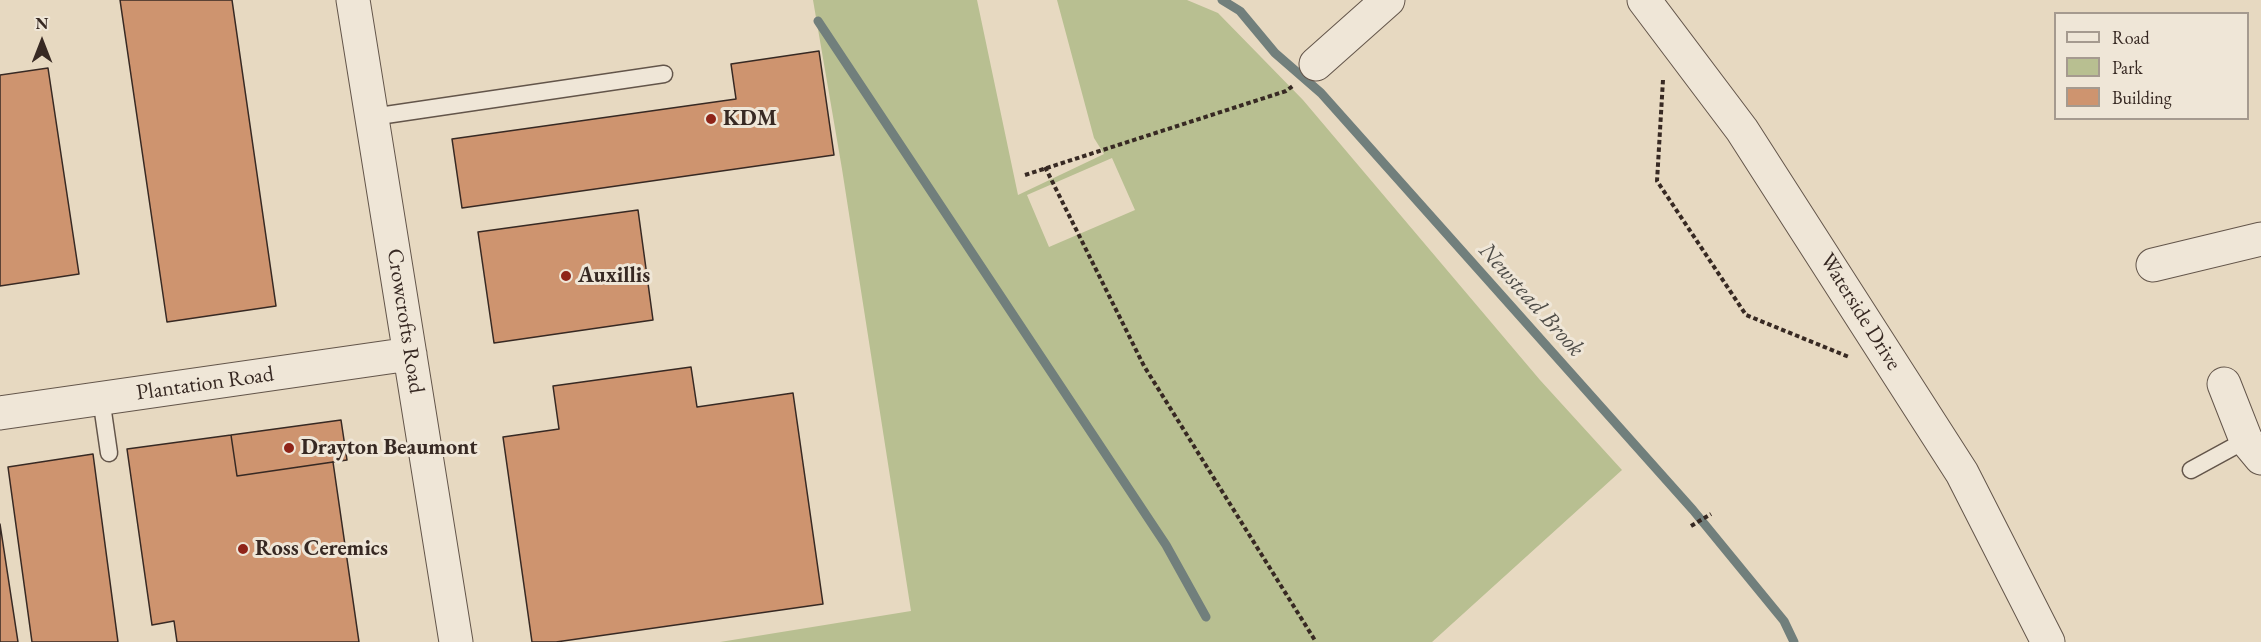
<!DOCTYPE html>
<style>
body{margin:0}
#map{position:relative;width:2261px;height:642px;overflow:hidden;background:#e7d9c1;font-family:"EB Garamond",serif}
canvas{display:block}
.legend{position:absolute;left:2054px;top:12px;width:195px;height:108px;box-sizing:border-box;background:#efe6d7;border:2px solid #a59a8f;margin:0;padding:8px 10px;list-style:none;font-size:18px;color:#372923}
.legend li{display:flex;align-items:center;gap:12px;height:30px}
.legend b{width:30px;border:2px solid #a59a8f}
.north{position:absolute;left:12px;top:12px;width:60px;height:60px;-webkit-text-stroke:4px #efe6d7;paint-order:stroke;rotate:0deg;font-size:16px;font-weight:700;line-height:24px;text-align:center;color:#372923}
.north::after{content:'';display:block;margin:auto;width:21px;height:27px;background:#372923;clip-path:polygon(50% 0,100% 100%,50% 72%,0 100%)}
</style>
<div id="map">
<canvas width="2261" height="642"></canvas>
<ul class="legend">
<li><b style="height:8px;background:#efe6d7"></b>Road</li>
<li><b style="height:16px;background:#b8bf91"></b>Park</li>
<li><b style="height:16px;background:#ce946f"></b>Building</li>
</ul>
<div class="north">N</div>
</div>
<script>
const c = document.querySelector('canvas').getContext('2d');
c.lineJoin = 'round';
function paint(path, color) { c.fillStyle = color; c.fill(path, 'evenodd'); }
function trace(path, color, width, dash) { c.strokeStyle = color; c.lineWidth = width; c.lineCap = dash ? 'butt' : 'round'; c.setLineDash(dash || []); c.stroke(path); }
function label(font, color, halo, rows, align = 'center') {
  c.font = font + ' "EB Garamond",serif'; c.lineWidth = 6; c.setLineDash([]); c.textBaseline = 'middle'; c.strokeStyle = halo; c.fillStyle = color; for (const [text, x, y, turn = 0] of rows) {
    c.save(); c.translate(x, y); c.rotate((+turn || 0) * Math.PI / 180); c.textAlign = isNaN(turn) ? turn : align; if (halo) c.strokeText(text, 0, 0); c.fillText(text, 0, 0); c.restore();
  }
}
const green = new Path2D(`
 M813,0H977L1018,195L1104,154L1094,138L1057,0H1187L1218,13L1303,100L1540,380L1622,470L1432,642H720L911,611L842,169ZM1112,158L1135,210L1049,247L1027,195Z`);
const stream = new Path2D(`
 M1222,0L1240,11L1275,53L1321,93L1693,510L1784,621L1794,642
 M818,21L1166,545L1206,617`);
const building = new Path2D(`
 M120,0H232L276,306L167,322Z
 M819,51L834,155L462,208L452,139L736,99L731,64Z
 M48,68L79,274L0,286V75Z
 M638,210L653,320L494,343L478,232Z
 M691,367L697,407L793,393L823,604L556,642H532L503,437L559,429L553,386Z
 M341,420L347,460L237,476L231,435Z
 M231,435L237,476L333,462L359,642H177L174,621L152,625L127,449Z
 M93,454L118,642H32L8,467Z
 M0,524L18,642H0Z`);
const path = new Path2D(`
 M1663,80L1657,181L1746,315L1849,357
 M1045,167L1144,366L1316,642
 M1025,175L1286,91L1294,85
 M1691,526L1711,514`);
const lane = new Path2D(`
 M372,117L664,74
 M101,398L109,453
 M2191,470L2246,440`);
const street = new Path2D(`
 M353,0L456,642
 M1644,0L1742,130L1962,473L2048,642
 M1316,64L1388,0
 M2153,265L2261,239
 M2224,384L2246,440L2261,458
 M0,413L410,354`);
const markers = [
 [711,119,6,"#8f2418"],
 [566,276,6,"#8f2418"],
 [289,448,6,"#8f2418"],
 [243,549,6,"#8f2418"]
];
const poiNames = [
 ["KDM",723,119],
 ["Auxillis",578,276],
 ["Drayton Beaumont",301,448],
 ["Ross Ceremics",255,549]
];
const streetNames = [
 ["Waterside Drive",1860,312,58],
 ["Crowcrofts Road",405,321,81],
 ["Plantation Road",205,384,-8]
];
const waterNames = [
 ["Newstead Brook",1531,300,48]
];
paint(green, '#b8bf91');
trace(stream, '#717f7c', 9);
paint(building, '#ce946f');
trace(building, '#372923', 1.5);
trace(lane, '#63554a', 19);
trace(street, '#63554a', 35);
trace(path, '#372923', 4, [4.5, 3]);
trace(lane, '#efe6d7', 16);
trace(street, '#efe6d7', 33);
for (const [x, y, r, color] of markers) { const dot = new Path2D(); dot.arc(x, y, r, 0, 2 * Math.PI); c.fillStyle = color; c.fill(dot); trace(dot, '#efe6d7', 2); }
label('bold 22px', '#372923', '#efe6d7', poiNames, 'left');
label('22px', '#372923', '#efe6d7', streetNames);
label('italic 24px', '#4f4d48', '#efe6d7', waterNames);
</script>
